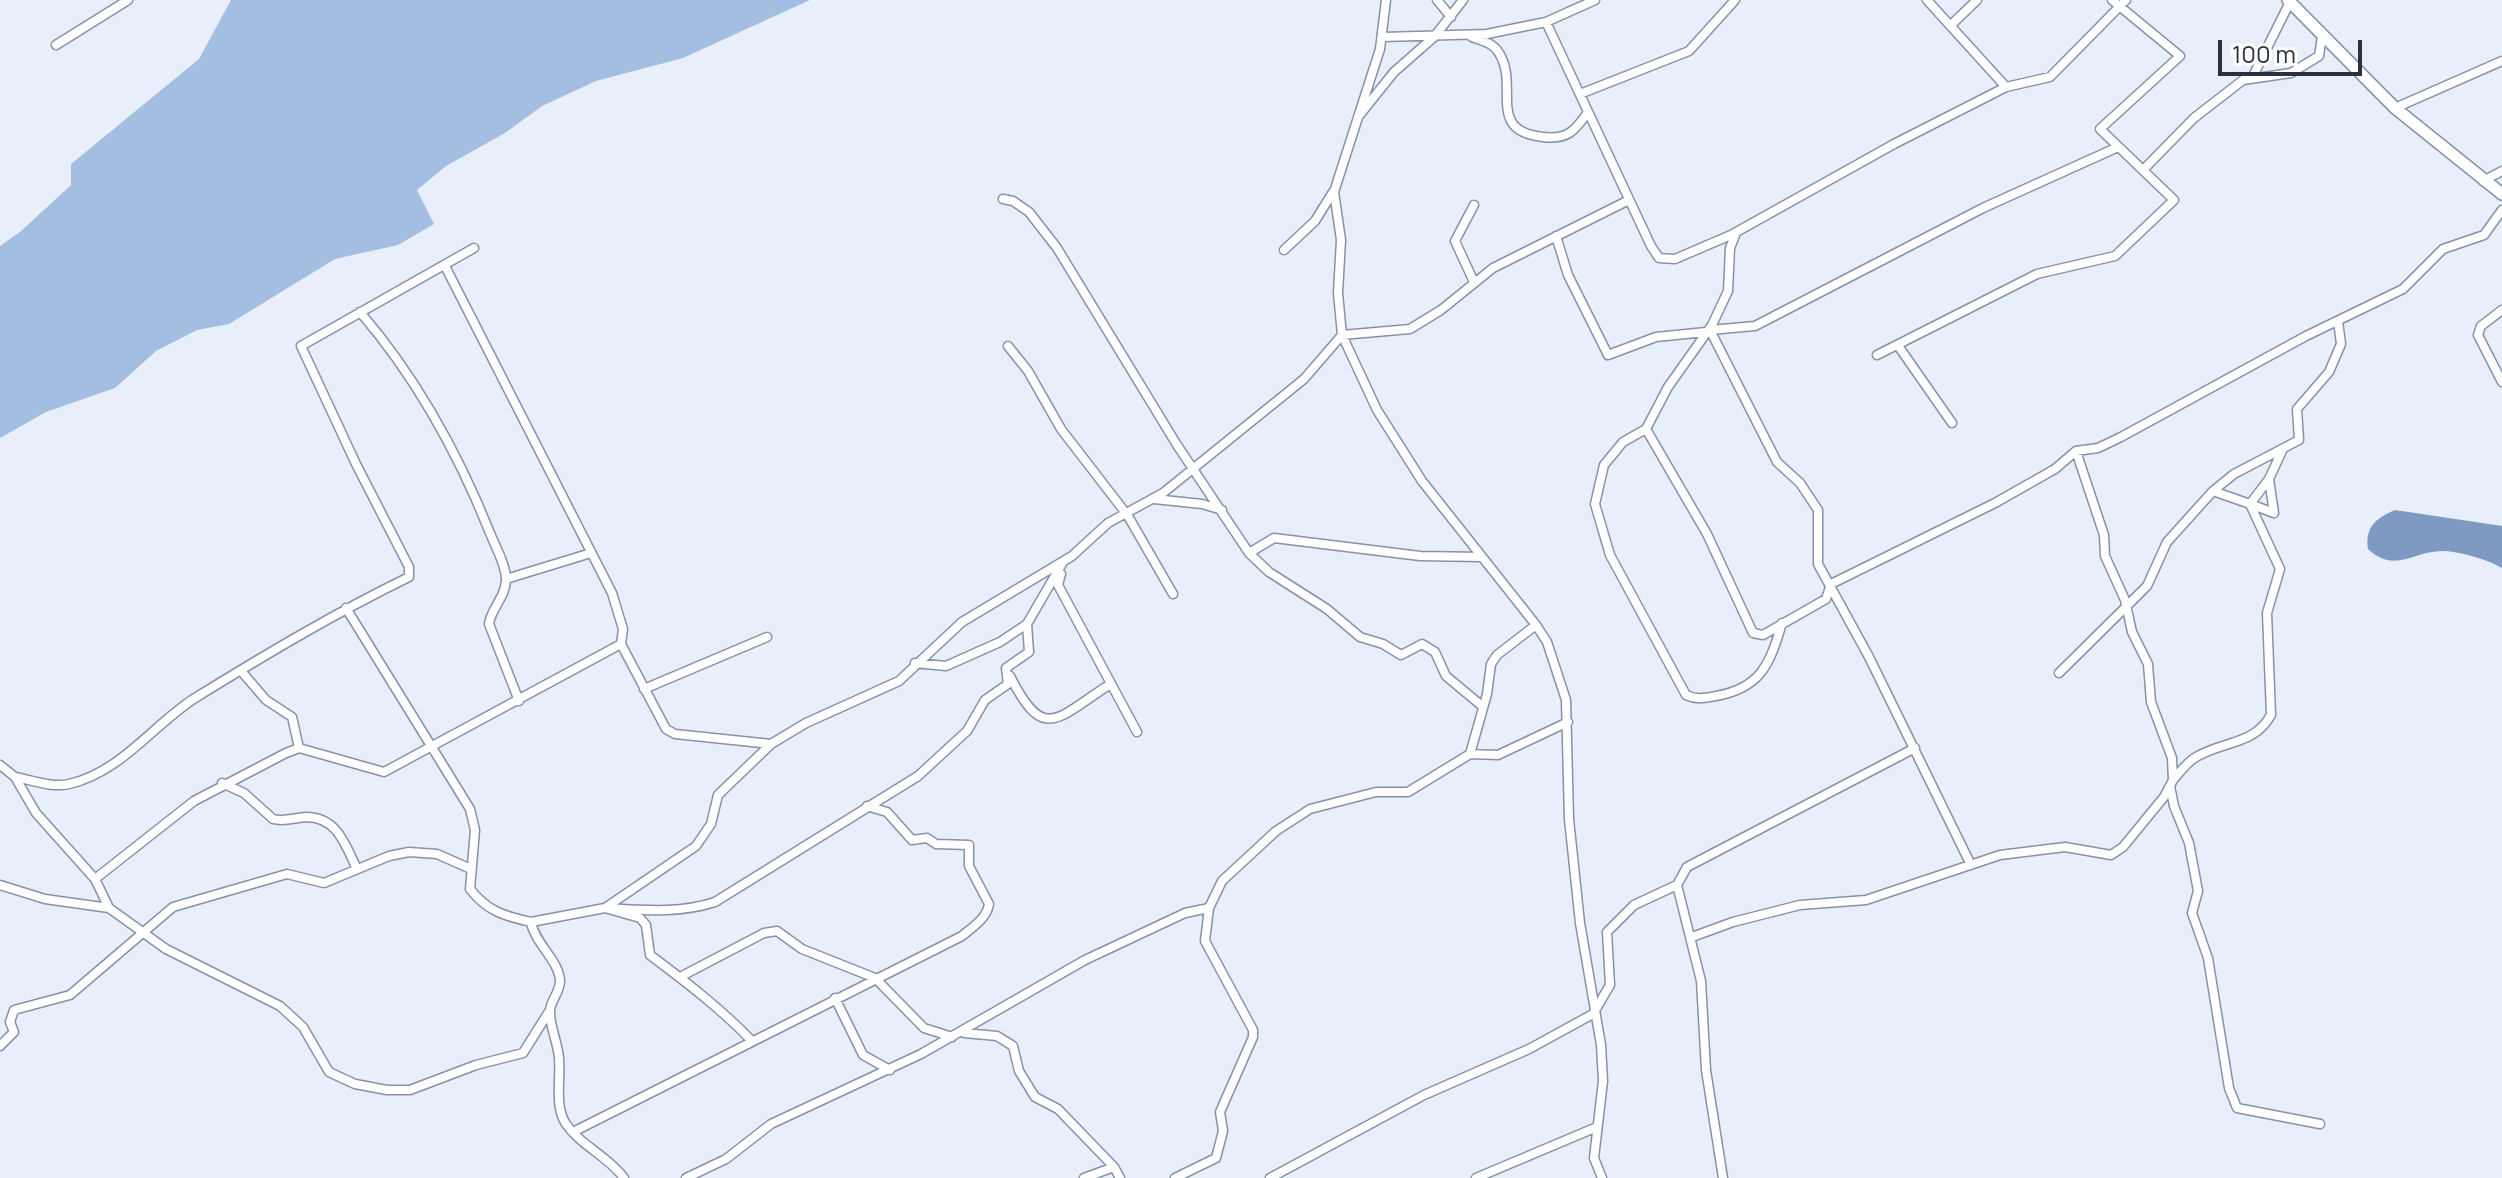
<!DOCTYPE html>
<style>
body{margin:0}
#map{position:relative;width:2502px;height:1178px;overflow:hidden;background:#e8effa;font-family:Manrope,sans-serif}
canvas{display:block}
.scale{position:absolute;left:2218px;top:40px;width:144px;height:36px;box-sizing:border-box;border:4px solid #2a313b;border-top:0;padding-left:10px;font-size:24px;line-height:28px;white-space:nowrap;color:#2a313b;-webkit-text-stroke:6px #fff;paint-order:stroke}
</style>
<div id="map">
<canvas width="2502" height="1178"></canvas>
<div class="scale">100 m</div>
</div>
<script>
const c = document.querySelector('canvas').getContext('2d');
c.lineJoin = 'round';
function paint(path, color) { c.fillStyle = color; c.fill(path, 'evenodd'); }
function trace(path, color, width, dash) { c.strokeStyle = color; c.lineWidth = width; c.lineCap = dash ? 'butt' : 'round'; c.setLineDash(dash || []); c.stroke(path); }
const green = new Path2D(`
 M231,0H810L683,58L596,81L542,106L505,133L446,166L417,190L434,224L398,245L335,259L229,324L197,330L156,351L115,388L46,412L0,438V246L20,232L71,185V164L199,59Z`);
const water = new Path2D(`
 M2395,510L2502,526V568C2486,559 2465,553 2446,551C2415,549 2395,575 2368,549C2365,527 2376,518 2395,510Z`);
const minor = new Path2D(`
 M1386,0L1380,49L1334,192L1341,240L1338,293L1342,335L1377,410L1422,481L1536,625L1547,642L1566,700L1569,819L1580,923L1601,1045L1603,1081L1594,1158L1602,1178
 M1437,0L1451,17
 M1927,0L2006,87
 M1546,22L1651,246L1659,258L1675,259L1731,235L1894,144L2006,87L2050,77L2126,0
 M1951,25L1977,0
 M1383,37L1487,34L1546,22L1595,0
 M1472,37C1483,41 1493,43 1499,53C1520,86 1485,131 1543,137C1567,140 1575,131 1588,112
 M56,45L128,0
 M2253,76L2290,2
 M1580,94L1689,51L1735,0
 M2395,108L2502,61
 M1358,117L1394,72L1434,37L1463,0
 M2143,170L2194,118L2243,80L2291,73L2319,56L2322,36
 M2483,181L2502,171
 M1003,199L1013,201L1029,212L1057,248L1177,445L1249,553L1269,572L1327,609L1360,637L1383,644L1401,655L1422,644L1435,652L1446,676L1482,706
 M1474,205L1455,241L1474,282
 M1736,233L1730,248L1728,291L1712,325L1668,387L1646,429L1623,442L1604,465L1595,504L1610,555L1686,695C1697,700 1704,698 1716,696C1761,688 1770,664 1782,623
 M1556,236L1568,275L1608,355L1656,337L1706,332
 M1284,250L1315,221L1333,192
 M445,266L612,593L623,629L621,644L666,729L675,734L771,744
 M2502,310L2481,326L2478,335L2502,382
 M360,312C416,377 458,453 490,533C495,546 506,565 506,579C506,597 491,608 489,624L519,701
 M1008,346L1028,371L1061,429L1128,516L1173,594
 M1899,347L1952,423
 M1877,355L2037,274L2115,256L2174,200L2100,129L2180,56L2112,0
 M1646,429L1707,534L1753,633L1763,635L1826,599L1831,584L1995,503L2055,469L2076,451L2098,448L2121,437L2306,336L2403,289L2443,249L2484,235L2502,210
 M2269,479L2250,504L2274,513L2269,479L2282,451
 M1154,499L1202,504L1222,510
 M1249,553L1274,538L1420,556L1482,557
 M1061,574L1058,585L1137,732
 M506,579L591,553
 M346,608L470,809L475,830L470,889C487,911 504,916 531,922C535,944 559,960 560,981C560,992 551,1000 550,1010C549,1025 558,1043 559,1058C561,1079 554,1106 566,1124C581,1146 608,1156 624,1178
 M915,663L946,666L1000,642L1027,624
 M242,672L266,700L292,717L299,748
 M2059,673L2147,586L2167,542L2213,491L2234,474L2299,440L2297,409L2329,372L2341,344L2338,321
 M1010,676C1044,744 1057,718 1109,685
 M644,689L767,637
 M1470,754L1498,755L1568,722
 M0,765L15,777L36,813L95,879L109,908L166,949L280,1006L303,1027L329,1072L355,1084L387,1090H410L476,1065L523,1053L550,1010
 M15,777C32,780 52,788 69,784C120,773 154,724 195,698C265,655 335,613 409,577V567L356,464L301,346L474,248
 M2173,780C2180,772 2187,762 2196,757C2225,740 2253,746 2271,715L2267,613L2280,569L2250,504L2213,491
 M222,783L244,793L273,819C284,822 294,818 306,817C337,817 345,844 357,869
 M2170,786L2174,806L2189,843L2198,891L2192,913L2208,958L2229,1088L2237,1108L2320,1124
 M1971,865L1869,657L1818,564V510L1800,483L1777,462L1710,330L1755,326L1983,208L2118,147
 M95,879L194,801L286,753L299,748L384,772L621,644
 M0,885L45,899L109,908
 M531,922L605,908L696,846L711,824L718,795L771,744L806,723L899,681L962,622L1072,556L1108,523L1163,493L1304,379L1342,335L1410,329L1441,310L1493,268L1629,200
 M1692,937L1733,922L1800,905L1866,900L2000,855L2065,847L2111,855L2123,847L2164,797L2173,780L2172,758L2151,702L2148,664L2132,632L2125,600L2105,556L2104,535L2076,451
 M680,977L764,933L777,931L802,949L875,978L924,1028L952,1037
 M835,998L863,1055L890,1070
 M964,1033L997,1036L1013,1046L1019,1071L1035,1097L1058,1109L1114,1167
 M751,1040C720,1008 686,982 650,955L646,925L640,918L605,908C643,910 678,914 715,902L918,776L967,731L985,700L1008,684L1006,668L1029,652L1027,624L1063,562
 M0,1046L14,1032L10,1022L14,1010L70,995L173,907L287,874L324,883L389,856L409,852L437,854L471,869
 M573,1132L962,936C973,927 987,918 989,904L969,866V845L936,844L927,838L912,840L887,812L867,806
 M686,1178L726,1159L771,1124L921,1054L1085,960L1185,913L1209,908
 M1084,1178L1114,1167L1120,1178
 M1175,1178L1216,1158L1223,1131L1220,1112L1253,1037V1030L1205,941L1209,908L1222,881L1276,831L1310,809L1376,792H1408L1470,754L1487,694L1491,664L1497,655L1536,625
 M1270,1178L1424,1095L1529,1049L1593,1014L1610,985L1607,932L1634,905L1677,885
 M1476,1178L1597,1127
 M1723,1178L1706,1070L1701,981L1677,885L1687,867L1915,748`);
const tertiary = new Path2D(`
 M2288,0L2395,108L2502,194`);
paint(green, '#a4bee2');
paint(water, '#7e9ac2');
trace(minor, '#8293ab', 11);
trace(tertiary, '#8293ab', 14);
trace(minor, '#fff', 8);
trace(tertiary, '#fff', 11);
</script>
